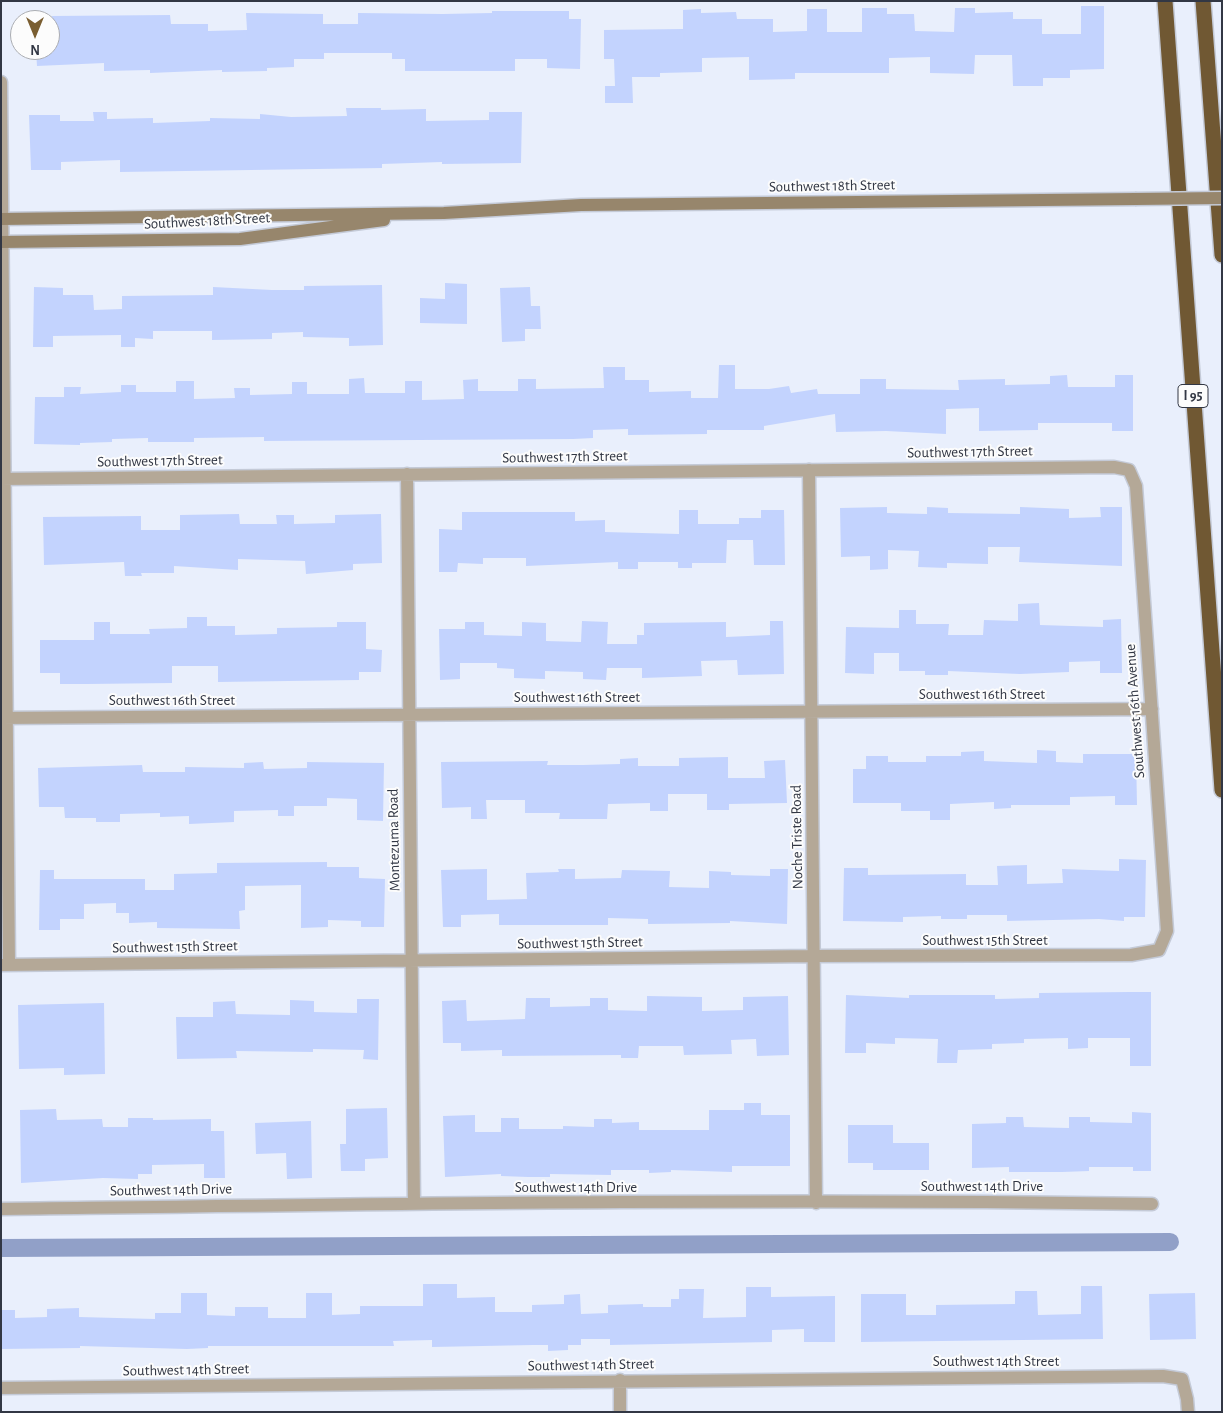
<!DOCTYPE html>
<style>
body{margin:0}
#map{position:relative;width:1223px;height:1413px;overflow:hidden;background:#e9effc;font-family:"Alegreya Sans",sans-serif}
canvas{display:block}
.frame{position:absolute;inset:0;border:2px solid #323744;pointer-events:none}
.north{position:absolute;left:10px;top:10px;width:50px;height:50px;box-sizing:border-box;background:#fcfcfc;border:1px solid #abadb2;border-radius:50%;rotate:180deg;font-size:14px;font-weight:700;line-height:20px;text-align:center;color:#323744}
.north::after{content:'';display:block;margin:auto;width:18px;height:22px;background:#7a5e31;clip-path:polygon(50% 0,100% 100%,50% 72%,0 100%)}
</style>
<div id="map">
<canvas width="1223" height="1413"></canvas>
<div class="frame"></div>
<div class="north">N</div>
</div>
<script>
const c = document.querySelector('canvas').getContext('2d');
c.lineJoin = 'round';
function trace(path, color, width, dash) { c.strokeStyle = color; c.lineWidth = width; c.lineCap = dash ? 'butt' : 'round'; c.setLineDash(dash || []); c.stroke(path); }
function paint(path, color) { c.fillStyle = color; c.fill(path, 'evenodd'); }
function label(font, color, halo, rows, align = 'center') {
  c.font = font + ' "Alegreya Sans",sans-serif'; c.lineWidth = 4; c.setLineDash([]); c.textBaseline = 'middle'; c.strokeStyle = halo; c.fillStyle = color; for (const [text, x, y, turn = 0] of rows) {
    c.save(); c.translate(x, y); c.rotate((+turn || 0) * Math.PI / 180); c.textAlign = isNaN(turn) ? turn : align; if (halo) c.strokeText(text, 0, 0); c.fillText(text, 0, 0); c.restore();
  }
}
const canal = new Path2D(`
 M1,1248L1170,1242`);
const building = new Path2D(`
 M1081,6H1104V69L1070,70V78H1043V86H1013L1012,55H975L974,74L930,73V57L889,58V73H795V79L749,80V57L702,58V72L660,73V77H632L633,103H605V86H615L614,59H604V30L683,29V10L701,9V13L736,12L737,19H773V32L807,31V9H827V32H862V8H887V14H914L915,31L954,32L955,8H975V13L1013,12V19H1042V34H1081Z
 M492,11H569V19H581L580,69L547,68V59H515V71H405V59H392V53H324V59H294V67L267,68V71L222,72V70L150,73V70L104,71V63L37,66L36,50H50L52,16L170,15L171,24H208V31L247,30L246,13L323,14V24H358V13L443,14L492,13Z
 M346,108H381V110L426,109V121L489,120V112H522L521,163L442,164V162L382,164V168L120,172V160L61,162V170H31L29,115H60V121H94L93,112H107V119L153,118V123L210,121V118L260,119V114L291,117L347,116Z
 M445,283L467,284V324L420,323V298L445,299Z
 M382,285L383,345L349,346V338L303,337V332L272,333V339L212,340V331H153V339L135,338V347H121V335L53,336V347H33L34,287L63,288V295H93L94,310L122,309V296L213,295V287L272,290H304V286Z
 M530,287L531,306H540L541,329H525V341L502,342L500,288Z
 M719,365H735V389H769L789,386L791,393L817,389L818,394H860V379H886V389L959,390L958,380L1005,379V385L1050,384V376L1067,375L1068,387H1115V375H1133V431H1112V423H1038V430L979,431V408L946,409V434L886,431L836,432L835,414L764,426V430H707V434L628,435V429L593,430V438L573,439L264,441V437L194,438V442H148V438L112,439V442L80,443V445L34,444L35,397H64V387H81L80,394L121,392V385H136V392H176V381H194V399L235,398L234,388H250V395L292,394V382H307V394H349V379L364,378L365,393H405V381H422V400L464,399L463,380L478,379V391H518V379H536V389L604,388L603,367H625V380H649V392L691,391V398H718Z
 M887,507V513L927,514V507L948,508V513L1020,514V507L1069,509V518L1101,517L1100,507H1122V566L1019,562L1020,547H988V564L947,563V568L918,567L919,551L888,550V569L870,570V556L841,557L840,508Z
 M679,510H698V524H739V518H761V510H784L785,565H754L753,540H727L726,563H692V568H678V562H638V569H618V562L526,566V558H483V564L458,563L457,572H439V529L462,530V512H575V521L605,520V532L679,534Z
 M239,514L240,524H277L276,515H294V524L335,523V515L381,514L382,563L353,564V570L306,574L305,561L238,559V570L174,566V573H141L142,576H125L124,562L44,565L43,517L141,516V530H180V515Z
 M1039,603L1040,625L1103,627V620L1121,619L1122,673H1100V661L1069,662V672L1020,674L948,671V675H925V671H899V653H874V674L845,673L846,627L899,628V610H916V624H949L948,635H983L984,620L1018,621V604Z
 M187,617H207V626H235V635L277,634V628L337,627V622H366V649L382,650L381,672H359V680L218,682V666H172V683L87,684H60V673H40V640H94V622H110V634H150L149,629L187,628Z
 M582,621L608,622L607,644H637V635H644V623L726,622V637L770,635V621H783L784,674L738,675L737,660L701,661L702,676L642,678V668H607L606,680L583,679V672L545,671V679L514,678V669L497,668V663H460V679L440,680L439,629H465V622H484V635L522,636V622L546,623V641L581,642Z
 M1037,750L1056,751V762L1083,763V754H1136L1137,805H1115V796L1070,797V805H1011V808L994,809V802L950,804V820H930V811H901V803H853V769H866V756H888V762H926V756H961V752L984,751V761L1037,763Z
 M728,757V778H765L764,761L785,760L787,803L729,804V810H707V794H668V811H650V803L608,804L607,819H559L560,813H525V800H486L487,819H471V807L442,808L441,762L548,761L547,765H583L620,764V759L638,758V766H679V758Z
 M263,762L264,769L307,768V762L384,763L383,821L357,820V799L327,798V806H294V816H278V810L234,811V822L189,824V816L160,817V813L120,814V822H96V818H65L64,807H39L38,768L142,765L143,772H185V767L244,768V763Z
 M1119,859L1146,860L1145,917H1124V921L1099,919L1007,921V915H967V919H941V916L903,917V922L843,921L844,868H868V875L966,874V885H998L997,866L1027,865V884L1063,883L1062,869L1119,871Z
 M327,862V867H359V878L385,879L384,927H361V921L328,920V927L301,928V885L245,886V910L239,911L240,929L157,928V922L129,923V913H116V903L84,904V919H60V930H39L40,870H54V879H145V890H174V874L217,873V863Z
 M487,869V900L527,899L526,873L559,872L558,869H575V879L621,878L622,870L670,871L669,887L709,888V871L731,872V875L770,876V869H788L787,924L730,921V923L648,924V919L608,918V925H499V914L461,915V927H443L441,870Z
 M1129,992H1151V1066H1130V1038H1088V1048L1068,1049V1038L1024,1039V1043L992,1044V1049L958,1050L957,1063H937L938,1039L895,1038V1044L866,1043V1053H845L846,995L909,998V995H995V999L1039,998V993Z
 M647,996L702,997V1011L743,1010V997L788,996L789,1055L757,1056L756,1039L731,1040L732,1054L684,1055L683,1046H639L638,1058H621V1055L502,1056V1050L461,1051V1043H443L442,1001L466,1000L467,1021L525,1019L526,998H550V1007L590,1006V998H608V1010L647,1011Z
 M357,999H379L378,1060L363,1059L364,1050L313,1049V1052L236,1051L237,1058L177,1059L176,1017H213V1002L235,1001L236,1014L290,1015V1000L314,1001V1012L357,1013Z
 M104,1003L105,1074L64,1075V1068L19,1069L18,1005Z
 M744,1103H761V1115H790V1166H732V1172L671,1170V1172L649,1173V1170H611V1175L550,1174V1177H528L501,1176V1174L445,1177L443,1116L475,1115V1132H501V1118H519V1129H563V1126L594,1127V1119H612V1123L639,1122V1130H709V1110H744Z
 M387,1108L388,1158L365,1159V1171H341L340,1144H346V1109Z
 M56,1109L57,1120L102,1119L103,1127H128V1118H153V1120L211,1119V1131H224L225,1178H204V1164L152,1165V1174H138V1179L103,1178L21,1183L20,1110Z
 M1132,1112L1151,1113V1171H1133V1167H1089V1171L1062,1172H1009V1167L972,1168V1124L1006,1123V1117H1023L1024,1127L1069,1128V1117H1090V1122L1132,1123Z
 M311,1121L312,1178L287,1179L286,1153L256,1154L255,1123Z
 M848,1125H893V1143H929V1170H873V1163H848Z
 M423,1284H457V1298L495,1297V1312H532V1305L564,1304V1295L580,1294L581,1314L608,1313V1305L643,1304V1307H671V1299H679V1289H704L703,1318L746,1317V1287H771V1297L835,1296V1342H804V1329L772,1330V1342L610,1345V1339H581V1345H568V1350L548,1351V1345H533L432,1347V1340L393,1341L394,1346H208V1348L187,1349L80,1346V1348L1,1349V1310H15V1318L47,1317V1309L79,1308V1317L155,1319V1313H181V1293H207V1315L235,1316V1307H268V1318H306V1293H332V1315L360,1314V1306H423Z
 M1081,1286H1102L1103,1339L861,1342V1294H906V1315H936V1305L1015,1304V1291H1037L1038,1315L1081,1314Z
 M1195,1293L1196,1339L1150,1340L1149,1294Z`);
const minor = new Path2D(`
 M1,82L9,965
 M809,470L816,1203
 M407,474L414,1204
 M1,479L1114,467L1129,470L1136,486L1167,931L1159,950L1131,955L814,956L1,965
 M1,718L1152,709
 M1,1209C385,1204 768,1198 1152,1204
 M620,1380V1412
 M1,1388L1163,1376L1182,1379L1187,1399L1188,1412`);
const secondary = new Path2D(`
 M1,219L444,213L581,205L1135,199
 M1,242L240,239L384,220`);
const motorway = new Path2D(`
 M1165,1L1222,790
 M1203,1L1222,255`);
const secondaryBridge = new Path2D(`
 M1135,199L1222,198`);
const shields = [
 [1193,396,30]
];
const shieldNames = [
 ["I 95",1193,396]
];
const streetNames = [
 ["Southwest 18th Street",832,186,-1],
 ["Southwest 18th Street",207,221,-3],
 ["Southwest 17th Street",970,452,-1],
 ["Southwest 17th Street",565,457,-1],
 ["Southwest 17th Street",160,461,-1],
 ["Southwest 16th Street",982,694],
 ["Southwest 16th Street",577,697],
 ["Southwest 16th Street",172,700],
 ["Southwest 16th Avenue",1135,711,-94],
 ["Noche Triste Road",797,837,-91],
 ["Montezuma Road",394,840,-91],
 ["Southwest 15th Street",985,940],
 ["Southwest 15th Street",580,943,-1],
 ["Southwest 15th Street",175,947,-1],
 ["Southwest 14th Drive",982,1186],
 ["Southwest 14th Drive",576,1187],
 ["Southwest 14th Drive",171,1190,-1],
 ["Southwest 14th Street",996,1361],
 ["Southwest 14th Street",591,1365,-1],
 ["Southwest 14th Street",186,1370,-1]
];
trace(canal, '#91a0c8', 18);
paint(building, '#c3d3fe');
trace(minor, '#c4cad7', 15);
trace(secondary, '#c4cad7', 15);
trace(motorway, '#c4cad7', 18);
trace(minor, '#b4a897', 12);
trace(secondary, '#97866c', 12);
trace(motorway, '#705833', 15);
trace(secondaryBridge, '#c4cad7', 15, []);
trace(secondaryBridge, '#97866c', 12);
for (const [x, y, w] of shields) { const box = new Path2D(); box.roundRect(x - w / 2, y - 11.5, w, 23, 4); c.fillStyle = '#fcfcfc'; c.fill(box); trace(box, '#323744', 1); }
label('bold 14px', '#323744', null, shieldNames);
label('15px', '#323744', '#fcfcfc', streetNames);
</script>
